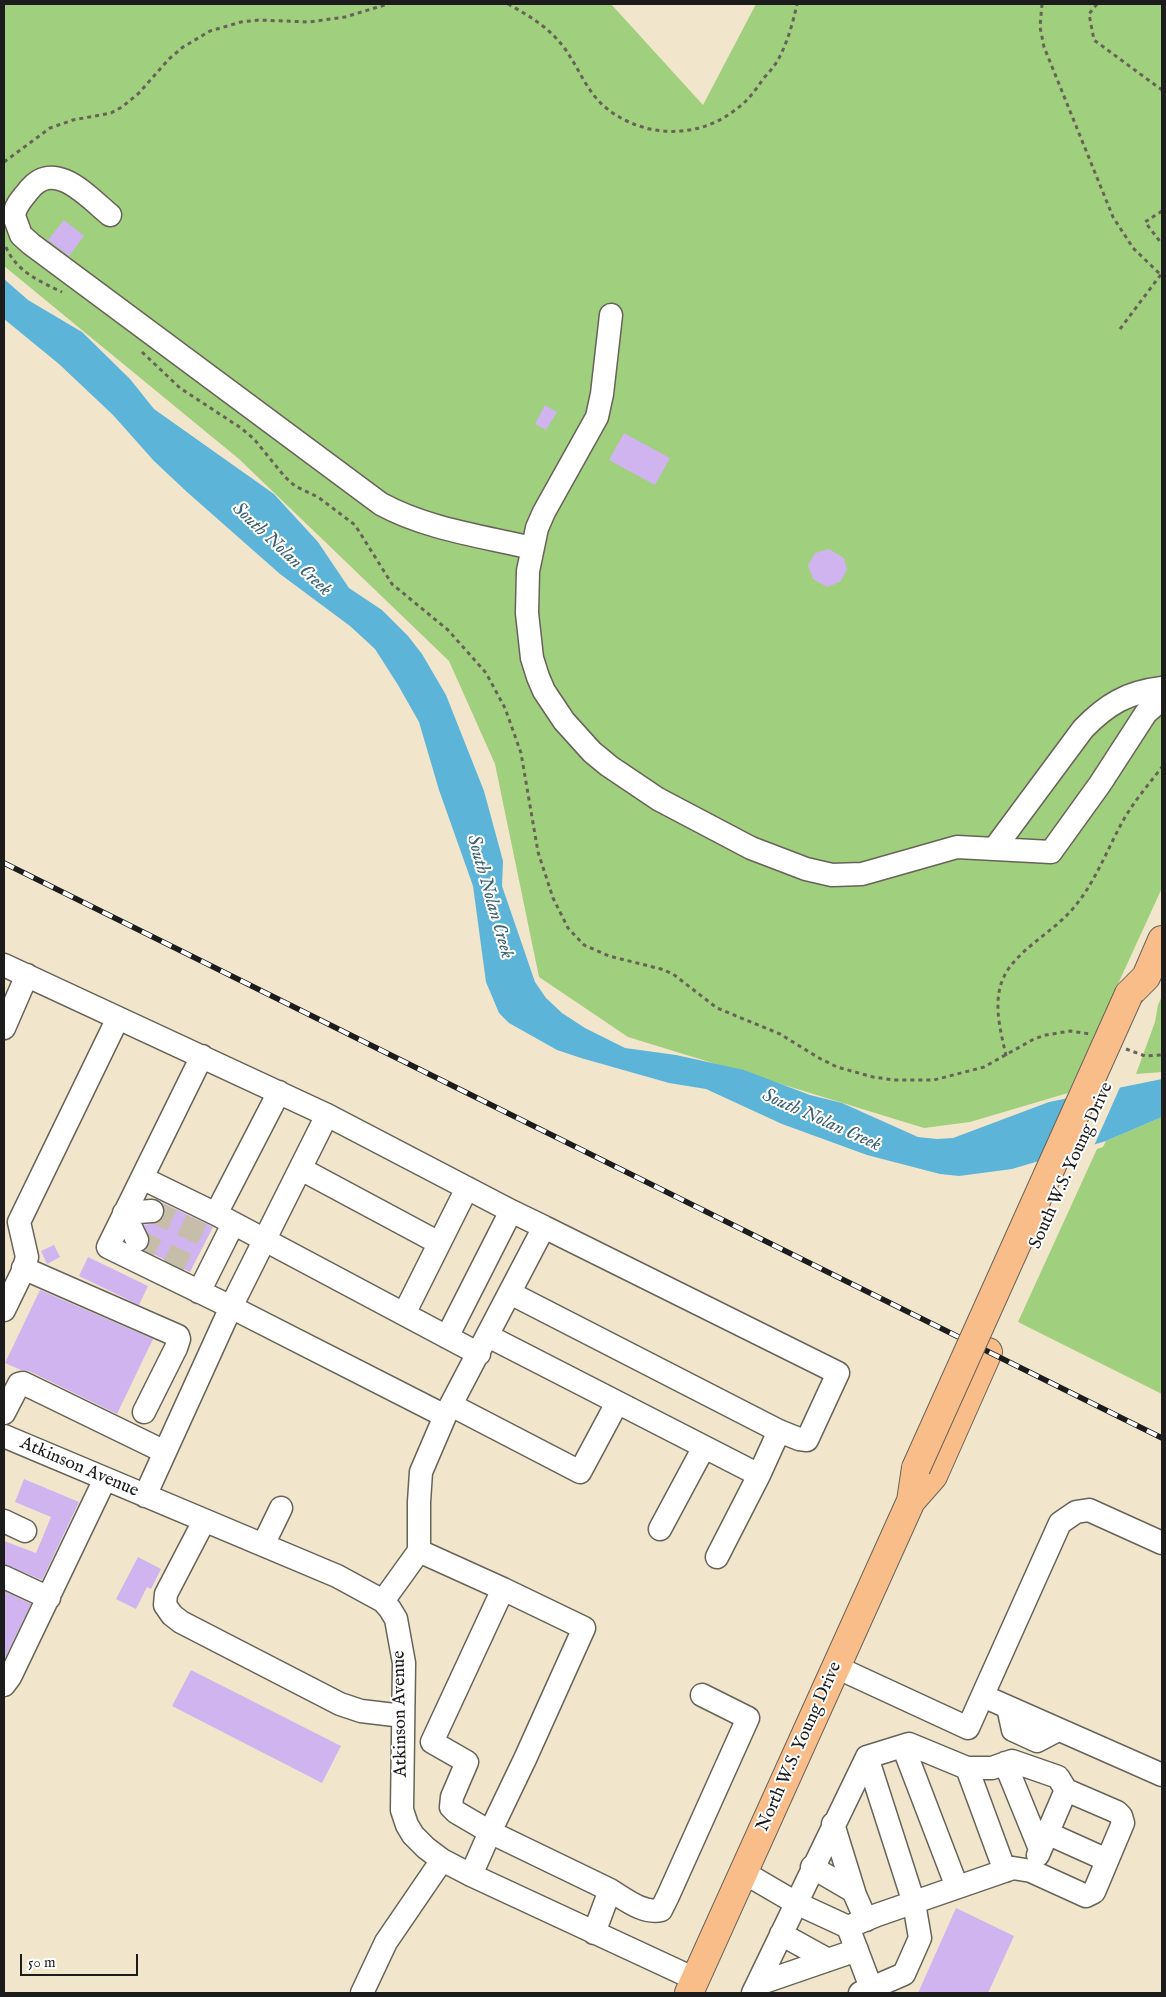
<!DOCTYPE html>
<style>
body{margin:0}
#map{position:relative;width:1166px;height:1997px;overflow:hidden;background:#f1e6cb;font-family:"IM FELL English",serif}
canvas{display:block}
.frame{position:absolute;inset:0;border:5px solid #1c1c1c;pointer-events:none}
.scale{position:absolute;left:20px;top:1954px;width:118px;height:22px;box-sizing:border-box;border:2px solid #1c1c1c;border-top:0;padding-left:6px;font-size:15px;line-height:18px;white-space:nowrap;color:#1c1c1c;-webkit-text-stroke:4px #fff;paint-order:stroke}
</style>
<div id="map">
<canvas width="1166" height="1997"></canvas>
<div class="frame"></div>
<div class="scale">50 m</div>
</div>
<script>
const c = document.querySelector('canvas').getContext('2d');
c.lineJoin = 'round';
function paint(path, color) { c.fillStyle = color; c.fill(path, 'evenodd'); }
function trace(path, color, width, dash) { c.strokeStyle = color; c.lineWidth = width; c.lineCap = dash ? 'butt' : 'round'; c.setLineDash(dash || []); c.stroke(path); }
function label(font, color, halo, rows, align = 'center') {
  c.font = font + ' "IM FELL English",serif'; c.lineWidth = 4; c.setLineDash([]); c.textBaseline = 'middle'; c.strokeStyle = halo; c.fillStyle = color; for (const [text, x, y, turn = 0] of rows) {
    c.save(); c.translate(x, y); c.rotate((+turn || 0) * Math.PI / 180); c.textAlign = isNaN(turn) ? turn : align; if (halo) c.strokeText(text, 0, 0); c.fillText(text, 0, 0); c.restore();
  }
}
const green = new Path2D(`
 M4,4H611L703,105L756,4H1162V888L1068,1093L970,1122L924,1128L628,1037L539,977L495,764L449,661L239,459L4,266Z
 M1162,996V1072L1136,1074L1155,1022L1158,1005Z
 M1162,1117V1394L1018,1322L1097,1149L1103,1147L1106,1141Z`);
const water = new Path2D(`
 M4,279L28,300L82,332L130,379L154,409L274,494L318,542L349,588L382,610L408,636L422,654L446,695L484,791L503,861L502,886L535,982L546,998L562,1013L585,1028L625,1048L676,1055L744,1070L810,1095L842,1103L918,1137L937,1139L953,1138L1049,1102L1162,1079V1117L1106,1141L1012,1169L959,1176L940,1174L867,1155L782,1124L706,1089L669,1083L581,1058L557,1050L509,1023L499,1013L486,982L473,886L439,790L419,722L398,685L375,649L350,626L280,574L187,492L154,461L113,415L59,364L4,319Z`);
const pier = new Path2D(`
 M1121,1085L1093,1148L1051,1161L1071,1095Z`);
const building = new Path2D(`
 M64,220L84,236L69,256L48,240Z
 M545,405L557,412L546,430L535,424Z
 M624,433L670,458L655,485L609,460Z
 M829,549L844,558L847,570L840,582L827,587L813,579L808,565L815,553Z
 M161,1202L213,1227L190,1272L145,1250L148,1247L150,1240L144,1225L159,1222L164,1217L165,1210Z
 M54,1245L60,1257L47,1264L41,1251Z
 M88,1257L148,1286L139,1305L79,1276Z
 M40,1290L153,1339L117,1414L29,1371L21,1370L5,1363Z
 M24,1479L79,1502L42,1580L4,1564V1541L36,1553L51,1517L15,1502Z
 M138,1557L161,1569L151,1589L147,1587L136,1609L116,1599Z
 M4,1591L31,1604L4,1660Z
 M191,1670L341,1746L322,1783L172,1706Z
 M956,1908L1014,1936L988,1993H918Z`);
const minorTunnel = new Path2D(`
 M152,1211L208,1237
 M137,1240L193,1267`);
const path = new Path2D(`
 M508,4C528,15 548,27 562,45C578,65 585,90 605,107C642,138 697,140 735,110C747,102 755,91 763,79C769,72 775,66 779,58C788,41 793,22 797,4
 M1042,4L1040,27L1044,47L1113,217L1133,248L1162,276
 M1097,4L1089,14L1094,40L1162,90
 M4,162L50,128L73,120L111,113L122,107L139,93L169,59L183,47L210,31L241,22L259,20L309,22L345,17L388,4
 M1162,211L1145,222L1162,244
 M6,247C16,271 39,281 62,292
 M1120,329L1162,273
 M142,352L180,388L241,428L254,439L285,477L295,486L318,497L355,525L392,584L448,630L486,673L505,708L521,753L538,852L553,898L568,928L584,945L609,956L661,969L673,974L717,1008L780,1034L819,1058L837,1067L873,1077L894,1080H934L984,1067L1034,1039L1046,1035L1070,1031L1090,1034
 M1126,1049L1145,1056L1162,1055
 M1006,1056C1001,1032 993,1006 1002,981C1013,953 1047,936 1068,914C1094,887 1106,851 1124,819C1135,800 1149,784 1162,767`);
const minor = new Path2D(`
 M110,215C88,197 55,158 29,190C23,198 15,205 14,216L21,235L31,244L381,504C427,529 481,536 532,548
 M611,315L602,394L597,417L544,512L537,528L528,571L527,613L532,658L538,677L544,691L564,721L592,752L609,766L658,799L751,848L806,869L832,875L862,874L957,847L1051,852L1100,784L1146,713L1162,699
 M994,849L1083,729C1107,704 1128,692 1162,688
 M4,965L327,1115
 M4,1028L27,975
 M202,1056L108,1247L231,1307L445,1416
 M301,1169L439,1243
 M142,1178L216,1214L479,1354
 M216,1214L279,1092
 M137,1240L124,1213L152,1211
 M23,1268L178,1336L179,1339L176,1348L144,1412
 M199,1292L233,1224
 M510,1293L779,1431L799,1439L807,1440L838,1373L544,1227
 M4,1310L23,1271L27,1257L19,1222L118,1018
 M404,1314L467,1188
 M488,1336L759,1475L717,1557
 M451,1405L580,1472L617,1403
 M4,1413L19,1384L23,1383L165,1452
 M4,1436L337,1576L383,1601L390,1609L396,1619L404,1663L402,1810L407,1825L413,1835L426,1848L442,1860L471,1875L695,1979
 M759,1475L779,1431
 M145,1496L231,1307L327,1115L511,1211L447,1337
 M4,1521L25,1531
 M204,1521L166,1594L165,1605L172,1615L181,1622L340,1704L361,1711L403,1716
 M660,1529L704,1447
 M263,1545L281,1508
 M419,1551V1502L421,1472L445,1416L544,1227L511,1211
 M4,1577L49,1598
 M383,1601L419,1551L503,1589L432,1742L467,1762L452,1797L451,1807L456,1812L490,1832L525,1759L584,1628L503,1589
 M836,1667L968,1728L1060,1523L1076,1512L1089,1510L1162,1543
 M4,1685L10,1677L105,1479
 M983,1696L1162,1775
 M1008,1707L1013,1730L1037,1741L1058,1730
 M903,1746L957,1887
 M1005,1763L1040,1849
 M967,1768L1005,1871
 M833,1824L855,1895L866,1920
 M1047,1833L1107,1860
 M1038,1855L1066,1790
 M812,1867L853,1891L855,1895
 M743,1872L796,1903L848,1927L873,1993
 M471,1875L490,1832L610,1890L594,1933
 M610,1890C625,1899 643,1914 661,1910L668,1896L748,1718L702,1695
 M781,1934L828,1960
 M758,1984L857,1950
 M362,1993L386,1942L442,1860
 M753,1993L867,1757L909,1744L967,1768H992L1012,1761L1058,1777L1066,1790L1117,1812L1121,1816L1123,1823L1094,1892L1086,1896L1031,1871L1013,1868L877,1915L848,1927
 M860,1993L904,1974L920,1938L914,1903L867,1757`);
const major = new Path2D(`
 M1129,994L1146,977L1162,940
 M911,1501L933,1476L988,1352
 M689,1993L911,1501L916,1468`);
const rail = new Path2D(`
 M4,863L1162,1438`);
const majorBridge = new Path2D(`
 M916,1468L1129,994`);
const streetNames = [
 ["South W.S. Young Drive",1072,1166,-66],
 ["Atkinson Avenue",79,1468,23],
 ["Atkinson Avenue",401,1714,-91],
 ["North W.S. Young Drive",800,1747,-66]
];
const waterNames = [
 ["South Nolan Creek",281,550,43],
 ["South Nolan Creek",489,897,74],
 ["South Nolan Creek",821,1121,24]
];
paint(green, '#a0cf7d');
paint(water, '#5cb5d9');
paint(pier, '#f1e6cb');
paint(building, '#cfb4ef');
trace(minorTunnel, '#c6bea8', 22, [22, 11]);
trace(minor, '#676359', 25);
trace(major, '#676359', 30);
trace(path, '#676359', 3, [4, 4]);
trace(minor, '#fff', 22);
trace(major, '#f9bd89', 28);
trace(rail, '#1c1c1c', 5.5);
trace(rail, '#fff', 4, [11]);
trace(majorBridge, '#676359', 30, []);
trace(majorBridge, '#f9bd89', 28);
label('18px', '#1c1c1c', '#fff', streetNames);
label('italic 19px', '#396171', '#fff', waterNames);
</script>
